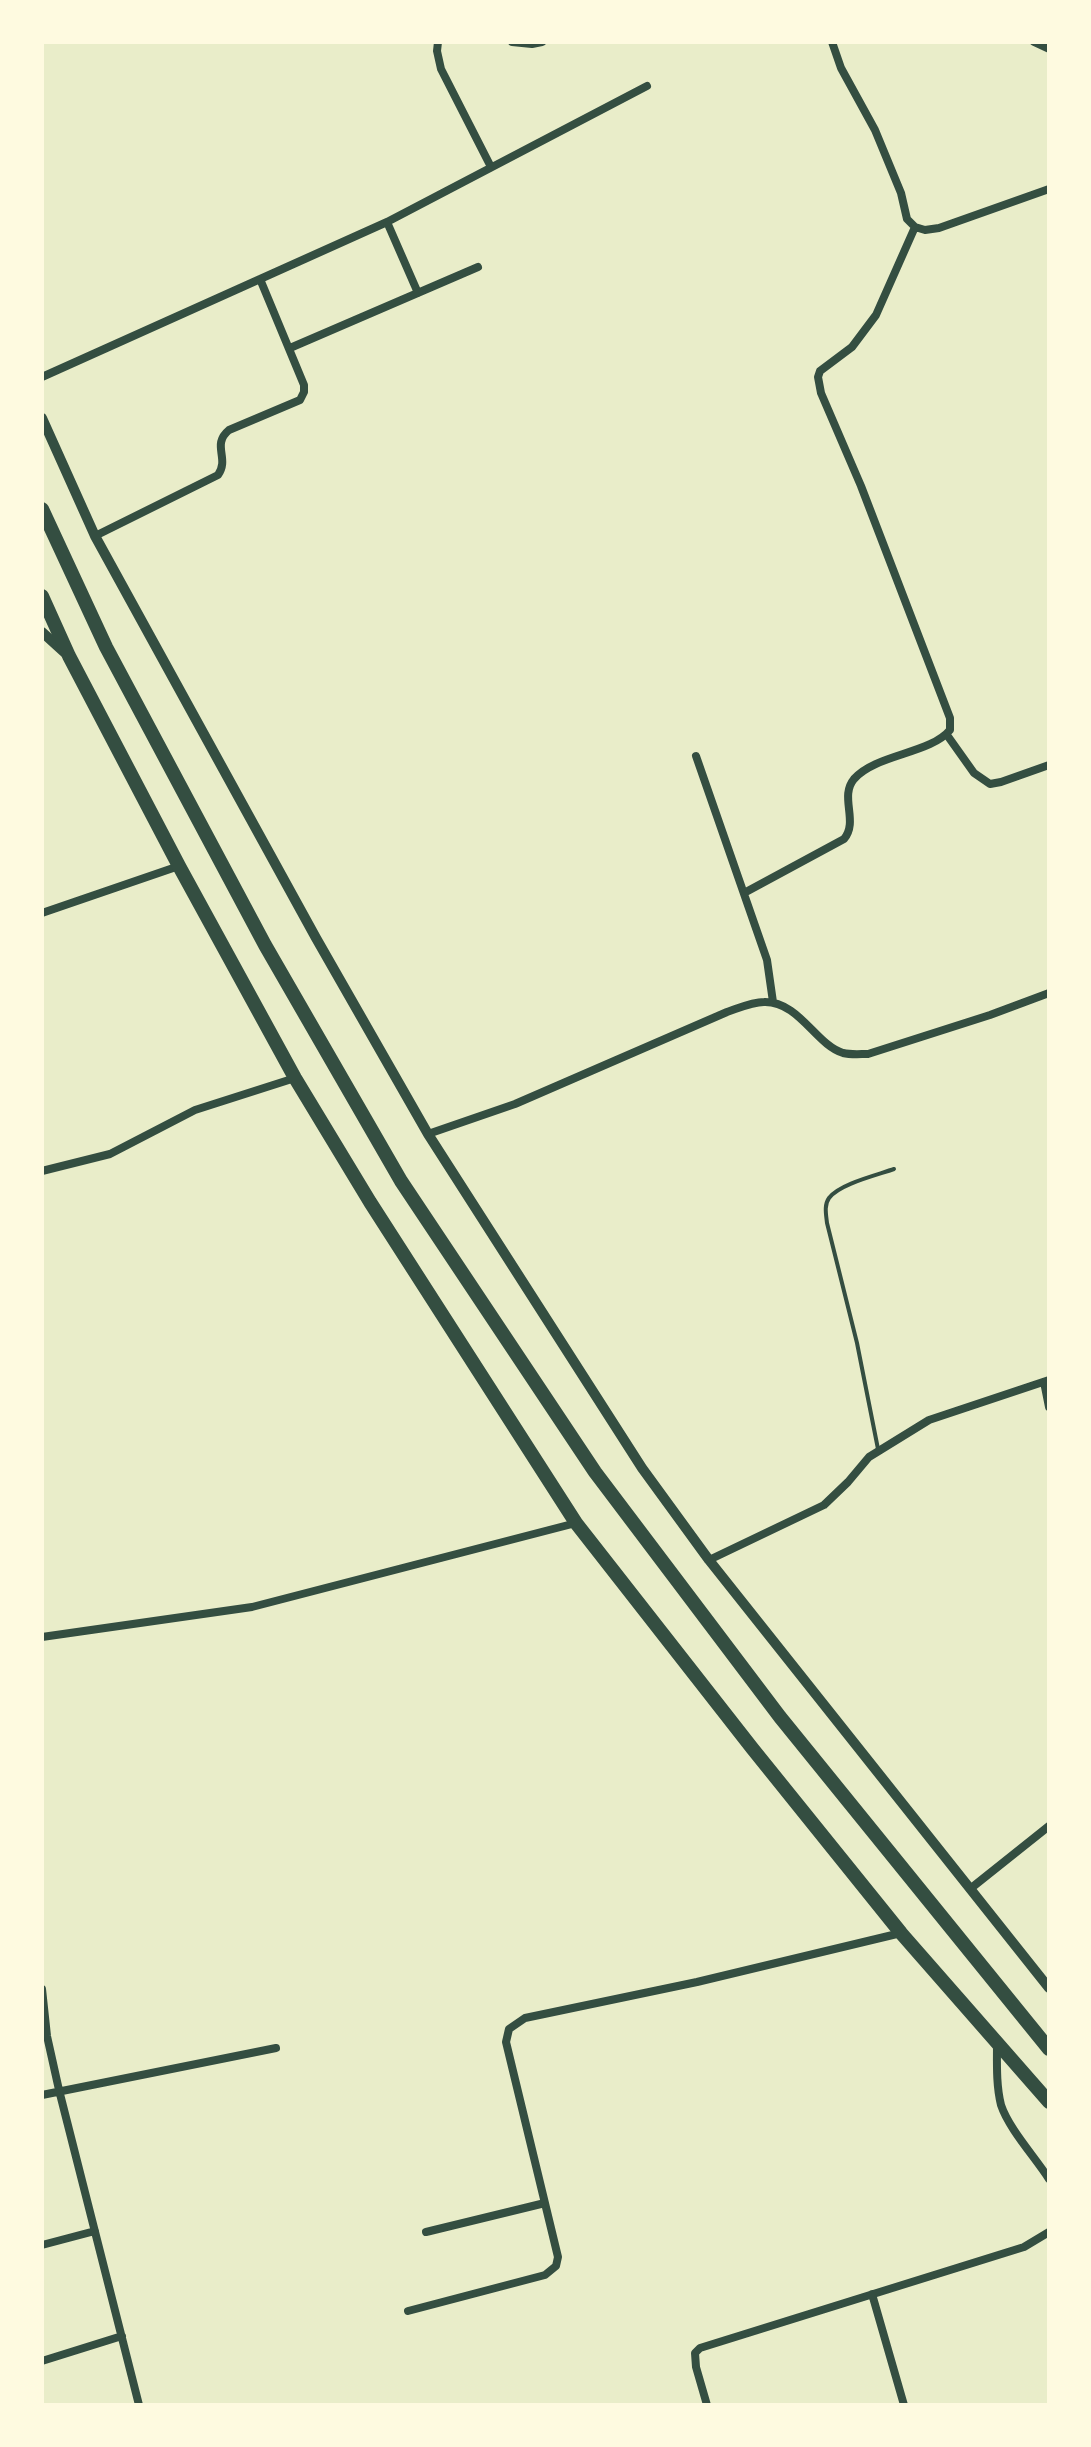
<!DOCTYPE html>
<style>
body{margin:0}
#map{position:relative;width:1091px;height:2447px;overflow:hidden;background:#e9edc9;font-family:Quicksand,sans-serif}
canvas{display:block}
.frame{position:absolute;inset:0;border:44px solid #fefae0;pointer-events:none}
</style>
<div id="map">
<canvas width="1091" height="2447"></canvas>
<div class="frame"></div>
</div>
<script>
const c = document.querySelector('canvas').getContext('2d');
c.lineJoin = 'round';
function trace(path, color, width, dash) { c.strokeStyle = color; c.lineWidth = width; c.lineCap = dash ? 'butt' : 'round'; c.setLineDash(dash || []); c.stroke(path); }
const service = new Path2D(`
 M878,1449L857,1343L827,1223C826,1214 824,1205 829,1198C839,1184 877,1175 894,1169`);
const minor = new Path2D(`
 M438,42L437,51L441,69L491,167
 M512,42L532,44L542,42
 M832,42L841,68L875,130L901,193L907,219L915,227L925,230L939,228L1049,189
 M1034,42L1049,49
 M387,222L418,293
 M290,348L478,267
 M42,377L387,222L647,86
 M95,536L218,475C230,458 211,445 229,430L300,400L304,392V385L260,279
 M947,735L974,773L990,784L1001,782L1049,765
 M696,756L767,960L773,1002
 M744,893L844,839C859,821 839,797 854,779C876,754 930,754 950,730V718L861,486L821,393L818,377L820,371L852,347L876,315L915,227
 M42,913L179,866
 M428,1134L515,1104L727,1012C739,1008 752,1002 764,1002C799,1001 816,1045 843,1053C851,1055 860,1054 868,1054L990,1015L1049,993
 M42,1171L110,1154L195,1110L295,1078
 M1044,1382L1049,1407
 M709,1560L824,1505L848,1482L869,1457L929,1420L1049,1380
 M42,1637L252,1607L576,1523
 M970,1889L1049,1826
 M42,1989L47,2036L59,2090L139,2405
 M997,2042C997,2063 996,2085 1001,2105C1009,2129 1035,2157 1049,2179
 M42,2095L276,2048
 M426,2232L545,2203
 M42,2245L95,2231
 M872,2294L904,2405
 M408,2311L545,2275L556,2266L558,2257L506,2042L509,2029L525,2018L697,1982L901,1933
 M42,2361L122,2336
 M707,2405L696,2367L695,2353L700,2348L1024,2247L1049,2232`);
const tertiary = new Path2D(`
 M42,418L95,536L316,938L428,1134L642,1468L709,1560L1049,1988
 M42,632L64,652`);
const trunk = new Path2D(`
 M42,509L106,647L265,945L401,1181L595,1472L780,1717L1049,2049
 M42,596L69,656L179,866L295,1078L370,1202L576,1523L752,1748L901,1933L1049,2102`);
trace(service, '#344e41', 4);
trace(minor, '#344e41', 8);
trace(tertiary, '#344e41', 10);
trace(trunk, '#344e41', 14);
</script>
